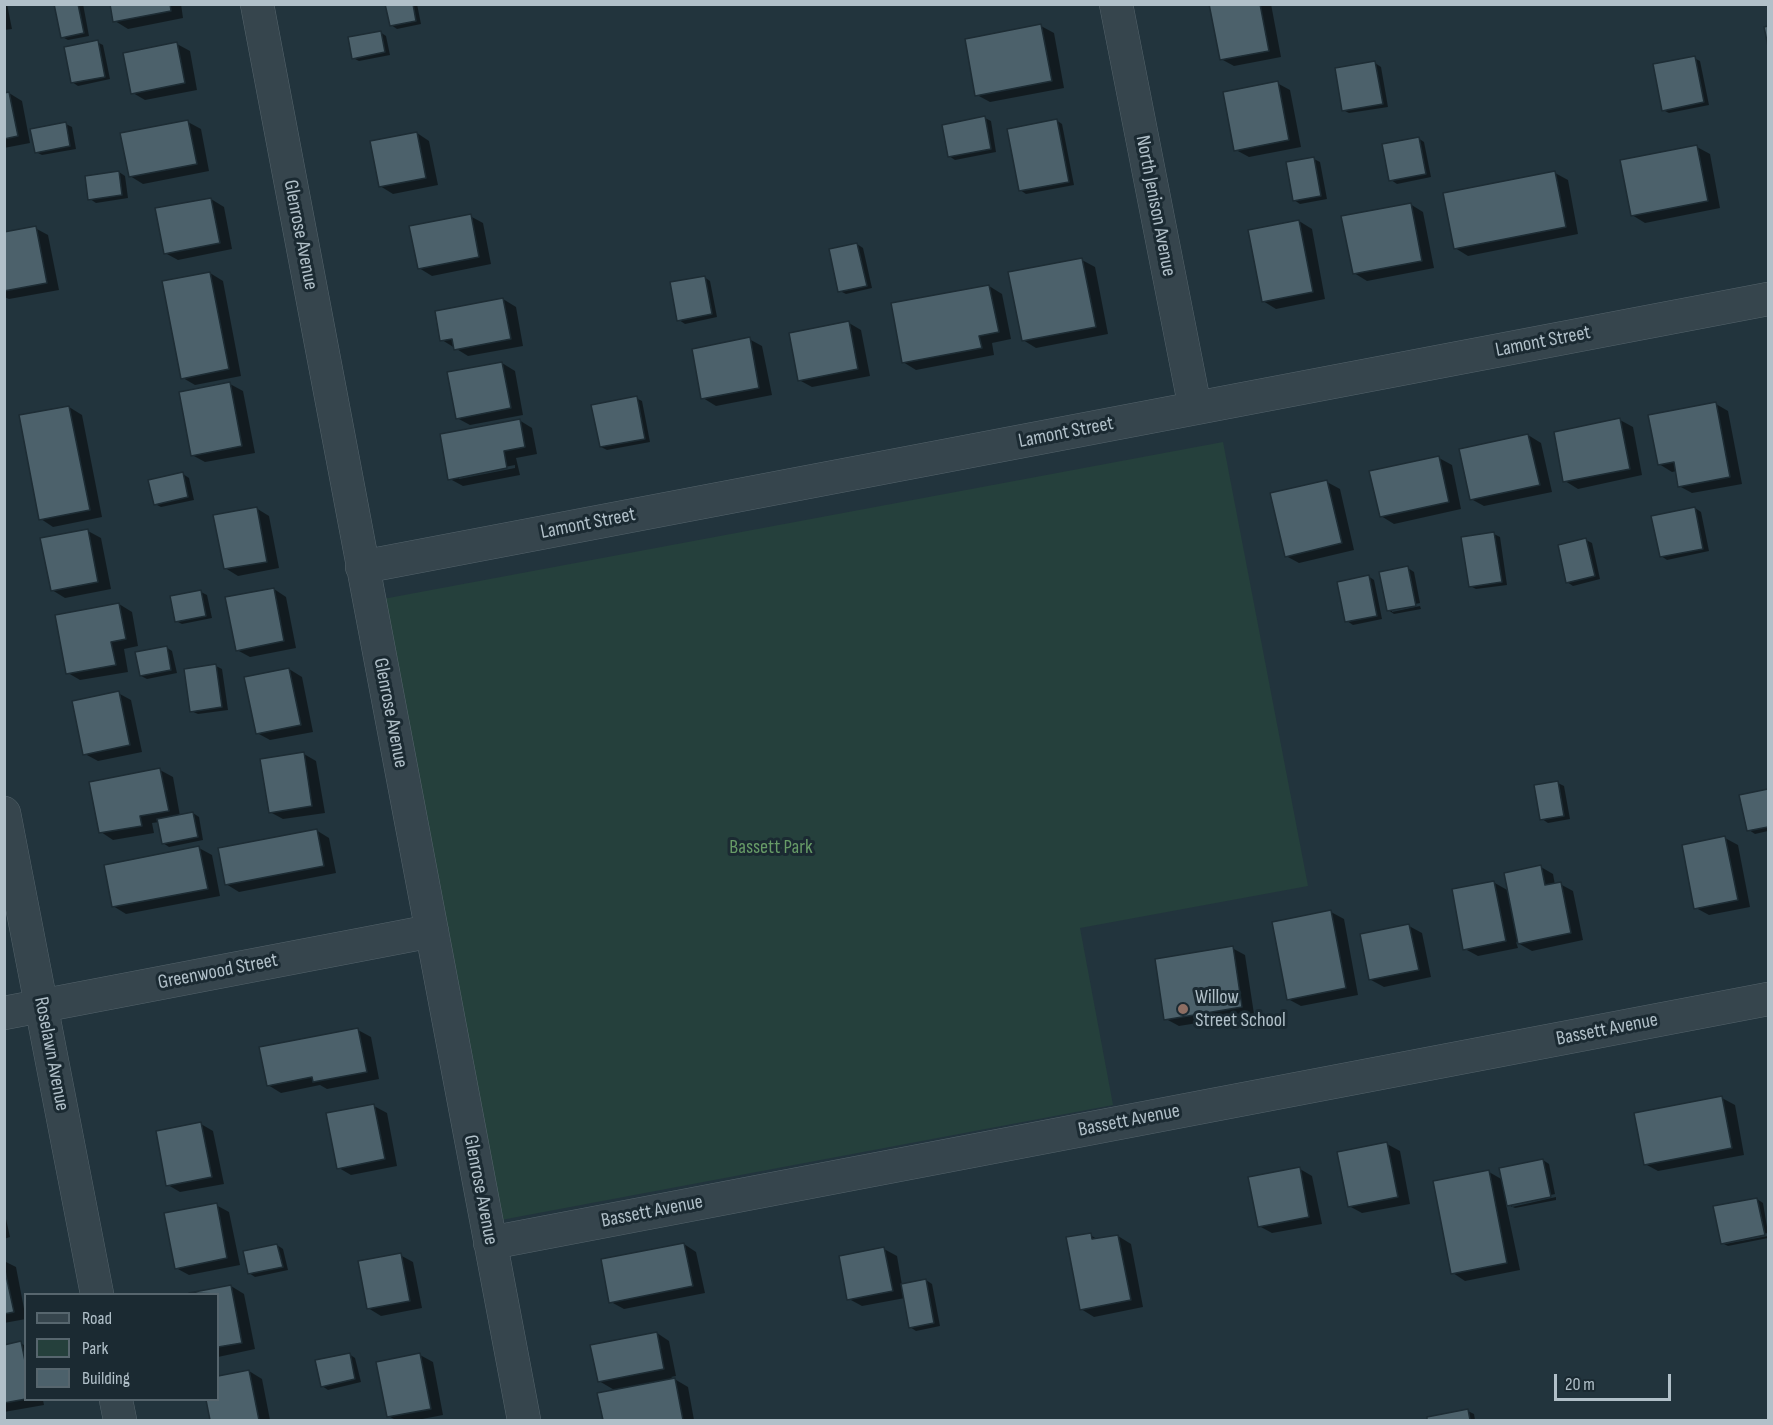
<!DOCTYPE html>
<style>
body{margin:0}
#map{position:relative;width:1773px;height:1425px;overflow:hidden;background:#22343d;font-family:"Sofia Sans Condensed",sans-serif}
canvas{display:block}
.frame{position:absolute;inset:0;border:6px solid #b1c0c9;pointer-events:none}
.legend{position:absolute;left:24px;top:1293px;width:195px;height:108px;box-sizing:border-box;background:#1b2a32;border:2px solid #57666e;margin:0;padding:8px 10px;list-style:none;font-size:18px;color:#b1c0c9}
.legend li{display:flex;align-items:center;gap:12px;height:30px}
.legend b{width:30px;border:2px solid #57666e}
.scale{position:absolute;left:1554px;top:1374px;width:117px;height:27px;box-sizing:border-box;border:3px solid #b1c0c9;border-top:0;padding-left:8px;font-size:18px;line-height:21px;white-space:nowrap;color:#b1c0c9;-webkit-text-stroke:4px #1b2a32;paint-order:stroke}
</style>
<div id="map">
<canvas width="1773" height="1425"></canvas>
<div class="frame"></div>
<ul class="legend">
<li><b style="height:8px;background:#36454d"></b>Road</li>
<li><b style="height:16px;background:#25403c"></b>Park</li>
<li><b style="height:16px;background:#4c616b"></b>Building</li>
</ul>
<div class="scale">20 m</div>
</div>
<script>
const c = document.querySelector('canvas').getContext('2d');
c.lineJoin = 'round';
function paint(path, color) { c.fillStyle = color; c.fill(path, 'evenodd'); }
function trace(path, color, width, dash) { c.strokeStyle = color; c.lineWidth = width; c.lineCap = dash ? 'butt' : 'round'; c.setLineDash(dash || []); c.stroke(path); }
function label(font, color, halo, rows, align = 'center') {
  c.font = font + ' "Sofia Sans Condensed",sans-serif'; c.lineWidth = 6; c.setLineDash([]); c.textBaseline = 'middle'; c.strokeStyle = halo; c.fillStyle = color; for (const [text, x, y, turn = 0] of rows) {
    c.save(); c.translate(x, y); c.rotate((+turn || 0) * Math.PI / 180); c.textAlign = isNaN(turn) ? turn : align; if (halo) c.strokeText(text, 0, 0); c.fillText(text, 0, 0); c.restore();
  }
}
const green = new Path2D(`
 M1223,442L1308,886L1080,928L1113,1105L501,1220L383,599Z`);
const shadow = new Path2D(`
 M4,4H7L12,29L4,30Z
 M56,4H83L89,36L68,40L62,37Z
 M111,4H181L183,18L128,29L115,21Z
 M387,4H417L421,24L397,29L391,25Z
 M1271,4L1281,57L1234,66L1221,59L1211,5Z
 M1041,26L1054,33L1064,88L990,102L977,95Z
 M380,32L386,36L390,55L359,61L353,58Z
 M97,42L103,45L110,79L78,86L72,82Z
 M177,44L190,51L197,90L145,100L133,93Z
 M1694,58L1700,61L1709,105L1669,113L1663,110Z
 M1375,63L1381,67L1388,107L1349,113L1343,110Z
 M1277,83L1290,90L1301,147L1249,157L1236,150Z
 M9,93L22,101L30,143L4,148V94Z
 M985,118L991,121L996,152L955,160L949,156Z
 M1056,120L1062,124L1074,185L1026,194L1020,190Z
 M188,122L201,129L209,171L143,184L130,176Z
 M66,124L72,127L76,149L42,155L36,152Z
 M417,133L429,141L438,185L393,194L380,186Z
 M1418,138L1424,142L1431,177L1397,184L1391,180Z
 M1697,147L1710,154L1720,208L1645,223L1632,215Z
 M1314,159L1320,162L1327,199L1300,204L1294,200Z
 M119,172L125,176L128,198L96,203L90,199Z
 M1555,173L1568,180L1578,234L1468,256L1455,248Z
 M211,199L224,207L232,249L178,260L165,253Z
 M1410,204L1423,212L1434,268L1367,281L1354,273Z
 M470,216L483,223L491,264L432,276L419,268Z
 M1299,221L1312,229L1325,299L1276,309L1263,301Z
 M35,228L48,235L59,290L9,299L4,297V234Z
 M857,244L863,248L872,288L846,294L840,291Z
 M1082,260L1095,267L1108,334L1036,348L1023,340Z
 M210,273L223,281L241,376L195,385L183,378Z
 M704,277L710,281L717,317L685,324L679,320Z
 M989,286L1002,294L1011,339L992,343L994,355L916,370L903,362Z
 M503,299L516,307L523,346L468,356L442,340Z
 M849,323L861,330L870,376L812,387L799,380Z
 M749,339L762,346L772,395L716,406L703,398Z
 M502,363L515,371L523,415L470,425L457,418Z
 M230,384L243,391L255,453L205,462L192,455Z
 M636,398L642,401L650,442L607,450L601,447Z
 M1716,404L1728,411L1742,484L1692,493L1679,486L1677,471L1672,472L1659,464Z
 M69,407L82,415L102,517L53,527L41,519Z
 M519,420L532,428L537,454L516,458L520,475L463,486L450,479ZM515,465V468L459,479V476Z
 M1620,420L1633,427L1642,475L1578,489L1565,481Z
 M1528,435L1541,443L1552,492L1484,506L1471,499Z
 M1439,458L1452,465L1461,509L1394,524L1381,516Z
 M183,474L189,478L194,500L161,507L155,504Z
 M1327,482L1340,489L1354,550L1299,563L1286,556Z
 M256,508L269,516L279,568L238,576L225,568Z
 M1695,508L1701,512L1709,551L1667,560L1661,556Z
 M88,531L101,538L111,589L65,598L52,590Z
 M1494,534L1500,537L1507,585L1476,589L1470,586Z
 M1586,540L1592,543L1600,579L1573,586L1567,582Z
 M1408,568L1414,572L1420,603L1392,609V612L1420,606L1421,609L1394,614L1388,610Z
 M1368,576L1374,580L1382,619L1353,625L1347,621Z
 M274,589L286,597L296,648L250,657L237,650Z
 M201,592L207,595L212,618L182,624L176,621Z
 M119,604L132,612L138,646L124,649L128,672L80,680L68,673Z
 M166,647L172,651L177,673L147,679L141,676Z
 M216,666L222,669L228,710L198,714L191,711Z
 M289,669L302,677L313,732L270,740L257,733Z
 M118,693L131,700L142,752L98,761L85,754Z
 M304,754L316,761L325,813L283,819L270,812Z
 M160,770L173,777L180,816L193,813L199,817L203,840L169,847L163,843L159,822L152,823L154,833L113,840L101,832Z
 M1558,783L1564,786L1570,819L1548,823L1542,819Z
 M1768,790V831L1755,834L1749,830L1741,796Z
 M316,830L329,838L336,873L239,892L226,884Z
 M1725,838L1738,845L1750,907L1709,915L1696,908Z
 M199,848L212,855L220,896L126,914L113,906Z
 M1541,867L1553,874L1555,885L1560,884L1573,891L1583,940L1532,951L1516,942L1518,948L1478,956L1465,949L1493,882L1509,891Z
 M1331,912L1344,919L1358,995L1301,1006L1288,999Z
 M1409,926L1422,933L1431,977L1384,987L1371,980Z
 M1232,948L1245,955L1254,1014L1179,1026L1166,1019Z
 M358,1030L371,1037L379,1079L327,1089L320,1085L281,1093L268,1085Z
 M1722,1098L1735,1105L1744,1155L1658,1171L1645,1164Z
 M374,1106L387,1113L397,1166L351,1175L339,1168Z
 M201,1124L213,1131L224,1184L180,1192L168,1185Z
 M1387,1144L1400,1151L1410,1204L1362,1213L1349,1206Z
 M1543,1160L1549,1164L1555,1194L1512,1204V1207L1556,1197V1200L1515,1208L1506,1204L1520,1270L1465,1281L1453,1273L1489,1172L1503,1180Z
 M1300,1169L1312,1176L1322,1224L1272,1233L1259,1226Z
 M1757,1199L1763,1203L1768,1233L1725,1241V1244L1768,1236V1238L1728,1246L1722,1243Z
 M216,1205L229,1212L240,1265L189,1275L176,1268Z
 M4,1210L10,1237L4,1239Z
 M1090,1235L1099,1240L1118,1236L1131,1244L1143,1307L1094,1317L1081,1309Z
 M684,1244L696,1252L705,1293L624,1309L611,1302Z
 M277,1245L283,1249L288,1270L255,1277L249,1273Z
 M884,1249L897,1256L902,1285L926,1280L932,1284L940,1326L916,1331L910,1327L905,1298L862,1306L849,1299Z
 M400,1255L413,1262L422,1308L381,1316L368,1308Z
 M4,1261L16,1267L26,1319L4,1323Z
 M231,1286L244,1294L255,1349L218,1357V1294H190Z
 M657,1333L669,1341L676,1376L671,1377L688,1387L694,1420H604L599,1394L616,1391L599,1381Z
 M20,1343L26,1346V1400H43L44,1405L4,1412V1346Z
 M349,1354L355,1358L361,1382L328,1390L322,1386Z
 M420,1355L433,1362L443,1415L417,1420H396L388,1416Z
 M249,1371L262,1379L270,1420H212L208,1400H218V1377Z
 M1468,1411L1474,1414L1475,1420H1429L1428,1419Z`);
const building = new Path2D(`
 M54,4H78L84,33L61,38Z
 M110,4H170L171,11L113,22Z
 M385,4H413L416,21L390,26Z
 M1209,4H1260L1269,51L1220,60Z
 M1041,24L1052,81L975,96L965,39Z
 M1768,26V46L1764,27Z
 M381,31L385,52L352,59L348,37Z
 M98,40L105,77L71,83L64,47Z
 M177,42L185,83L131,94L123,53Z
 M1695,56L1704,102L1662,111L1653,64Z
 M1375,61L1383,104L1342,111L1335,68Z
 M1278,81L1289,140L1234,151L1223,92Z
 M9,92L18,136L4,139V93Z
 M985,116L991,149L948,157L942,125Z
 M1057,119L1069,182L1019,191L1007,129Z
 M188,120L197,164L129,177L120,133Z
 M66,122L70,146L35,153L30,129Z
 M417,132L426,178L379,187L370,141Z
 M1419,137L1426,174L1389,181L1382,144Z
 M1697,145L1708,201L1631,216L1620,160Z
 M1314,157L1321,196L1293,201L1286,162Z
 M119,171L122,195L88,200L85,176Z
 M1555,171L1566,227L1454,249L1443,193Z
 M211,198L220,243L164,254L155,208Z
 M1411,203L1422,261L1353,274L1341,216Z
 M471,214L479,257L418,269L409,226Z
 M1299,220L1313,292L1262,302L1248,230Z
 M36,226L47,283L4,291V232Z
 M857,243L867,286L838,292L829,249Z
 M1082,258L1096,327L1022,341L1008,272Z
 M210,272L229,369L181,379L162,281Z
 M705,276L712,314L677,321L670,282Z
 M989,285L999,332L979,336L982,348L902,363L891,303Z
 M503,298L511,339L454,350L452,339L440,341L435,311Z
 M849,321L858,369L798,381L789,333Z
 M750,337L759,388L701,399L692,349Z
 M502,362L511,408L456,419L447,372Z
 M230,382L242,446L191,456L179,392Z
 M637,396L645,439L600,447L591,405Z
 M1716,402L1730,477L1678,487L1674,462L1658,465L1648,415Z
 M69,406L90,510L39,520L19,415Z
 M1620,418L1630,469L1563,482L1554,432Z
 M520,419L525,447L504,451L507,468L448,480L440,434Z
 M1528,434L1540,485L1470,500L1459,449Z
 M1439,456L1449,502L1380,517L1369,471Z
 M183,472L188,497L154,505L148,480Z
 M1327,480L1342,543L1285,557L1270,493Z
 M257,507L267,562L224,569L213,515Z
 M1695,507L1703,549L1660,557L1651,516Z
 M88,529L98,582L51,591L40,538Z
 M1494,532L1502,582L1469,587L1461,537Z
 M1586,538L1595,576L1566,583L1558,545Z
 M1408,566L1416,606L1387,611L1379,572Z
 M1369,575L1377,616L1345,622L1337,582Z
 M274,588L284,641L236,651L225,597Z
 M201,590L206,616L175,622L170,596Z
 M119,603L126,639L111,642L116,665L66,674L55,615Z
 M167,646L171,670L140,676L135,652Z
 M216,664L222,707L190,712L184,669Z
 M289,668L301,725L256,734L244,677Z
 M119,691L130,745L83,755L72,701Z
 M304,752L312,806L269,813L260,759Z
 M160,768L169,811L140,816L142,826L99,833L89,782Z
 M1558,781L1564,816L1540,820L1534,785Z
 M1768,789V827L1747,831L1739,795Z
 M193,812L198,837L162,844L157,819Z
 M317,829L324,866L225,885L218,848Z
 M1725,836L1738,900L1694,909L1682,845Z
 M199,846L208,889L112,907L104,865Z
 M1541,865L1545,885L1561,882L1571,933L1518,944L1504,873Z
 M1494,881L1506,941L1463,950L1452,889Z
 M1331,910L1346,988L1287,1000L1272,922Z
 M1409,924L1419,970L1369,980L1360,934Z
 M1233,946L1242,1007L1164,1020L1155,959Z
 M358,1028L367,1072L313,1082L312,1077L267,1086L259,1047Z
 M1722,1096L1732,1148L1644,1165L1634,1113Z
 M374,1104L385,1159L337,1169L326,1113Z
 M201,1122L212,1177L166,1186L156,1131Z
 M1387,1142L1398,1197L1348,1207L1337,1152Z
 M1543,1159L1551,1197L1507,1206L1499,1168Z
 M1300,1167L1309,1217L1258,1227L1248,1177Z
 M1489,1170L1507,1263L1451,1274L1433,1181Z
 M1757,1198L1765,1235L1721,1244L1713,1206Z
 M217,1203L227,1258L175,1269L164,1213Z
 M1091,1233L1092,1239L1118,1235L1131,1300L1080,1310L1066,1237Z
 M684,1243L693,1286L609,1303L601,1259Z
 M277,1244L283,1267L248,1274L243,1251Z
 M884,1247L893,1291L847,1300L839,1256Z
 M401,1253L410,1301L367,1309L358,1261Z
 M4,1266L14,1312L4,1314Z
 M926,1279L934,1323L909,1328L901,1284Z
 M231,1285L242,1343L218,1347V1294L189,1293Z
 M657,1332L664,1369L598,1382L590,1345Z
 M21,1341L26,1366V1399L4,1403V1345Z
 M350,1353L355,1379L321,1387L315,1360Z
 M420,1353L431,1409L387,1417L376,1362Z
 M249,1370L259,1420H210L206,1400H218V1376Z
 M675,1378L683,1420H603L597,1393Z
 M1468,1409L1470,1420H1427V1417Z`);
const street = new Path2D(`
 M257,4L524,1420
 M1116,4L1195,408
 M362,567L1768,299
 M4,813L97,1294
 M4,1013L432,931
 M490,1243L1768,999
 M116,1400L120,1420`);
const markers = [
 [1183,1009,6,"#8d6e63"]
];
const streetNames = [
 ["North Jenison Avenue",1155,206,79],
 ["Glenrose Avenue",300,235,79],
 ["Lamont Street",1543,342,-11],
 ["Lamont Street",1066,433,-11],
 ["Lamont Street",588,524,-11],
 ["Glenrose Avenue",390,713,79],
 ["Greenwood Street",218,972,-11],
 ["Bassett Avenue",1607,1030,-11],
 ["Roselawn Avenue",51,1054,79],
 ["Bassett Avenue",1129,1121,-11],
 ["Glenrose Avenue",480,1190,79],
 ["Bassett Avenue",652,1212,-11]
];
const parkNames = [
 ["Bassett Park",771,848]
];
const poiNames = [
 ["Willow",1195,998],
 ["Street School",1195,1021]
];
paint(green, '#25403c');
paint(shadow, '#0007');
paint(building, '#4c616b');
trace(building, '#1d2c34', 1.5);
trace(street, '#54636b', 34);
trace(street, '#36454d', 33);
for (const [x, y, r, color] of markers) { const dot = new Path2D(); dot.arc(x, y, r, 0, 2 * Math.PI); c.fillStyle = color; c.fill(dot); trace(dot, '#1b2a32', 2); }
label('20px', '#b1c0c9', '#1b2a32', streetNames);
label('20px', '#679b67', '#1b2a32', parkNames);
label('20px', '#b1c0c9', '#1b2a32', poiNames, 'left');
</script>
